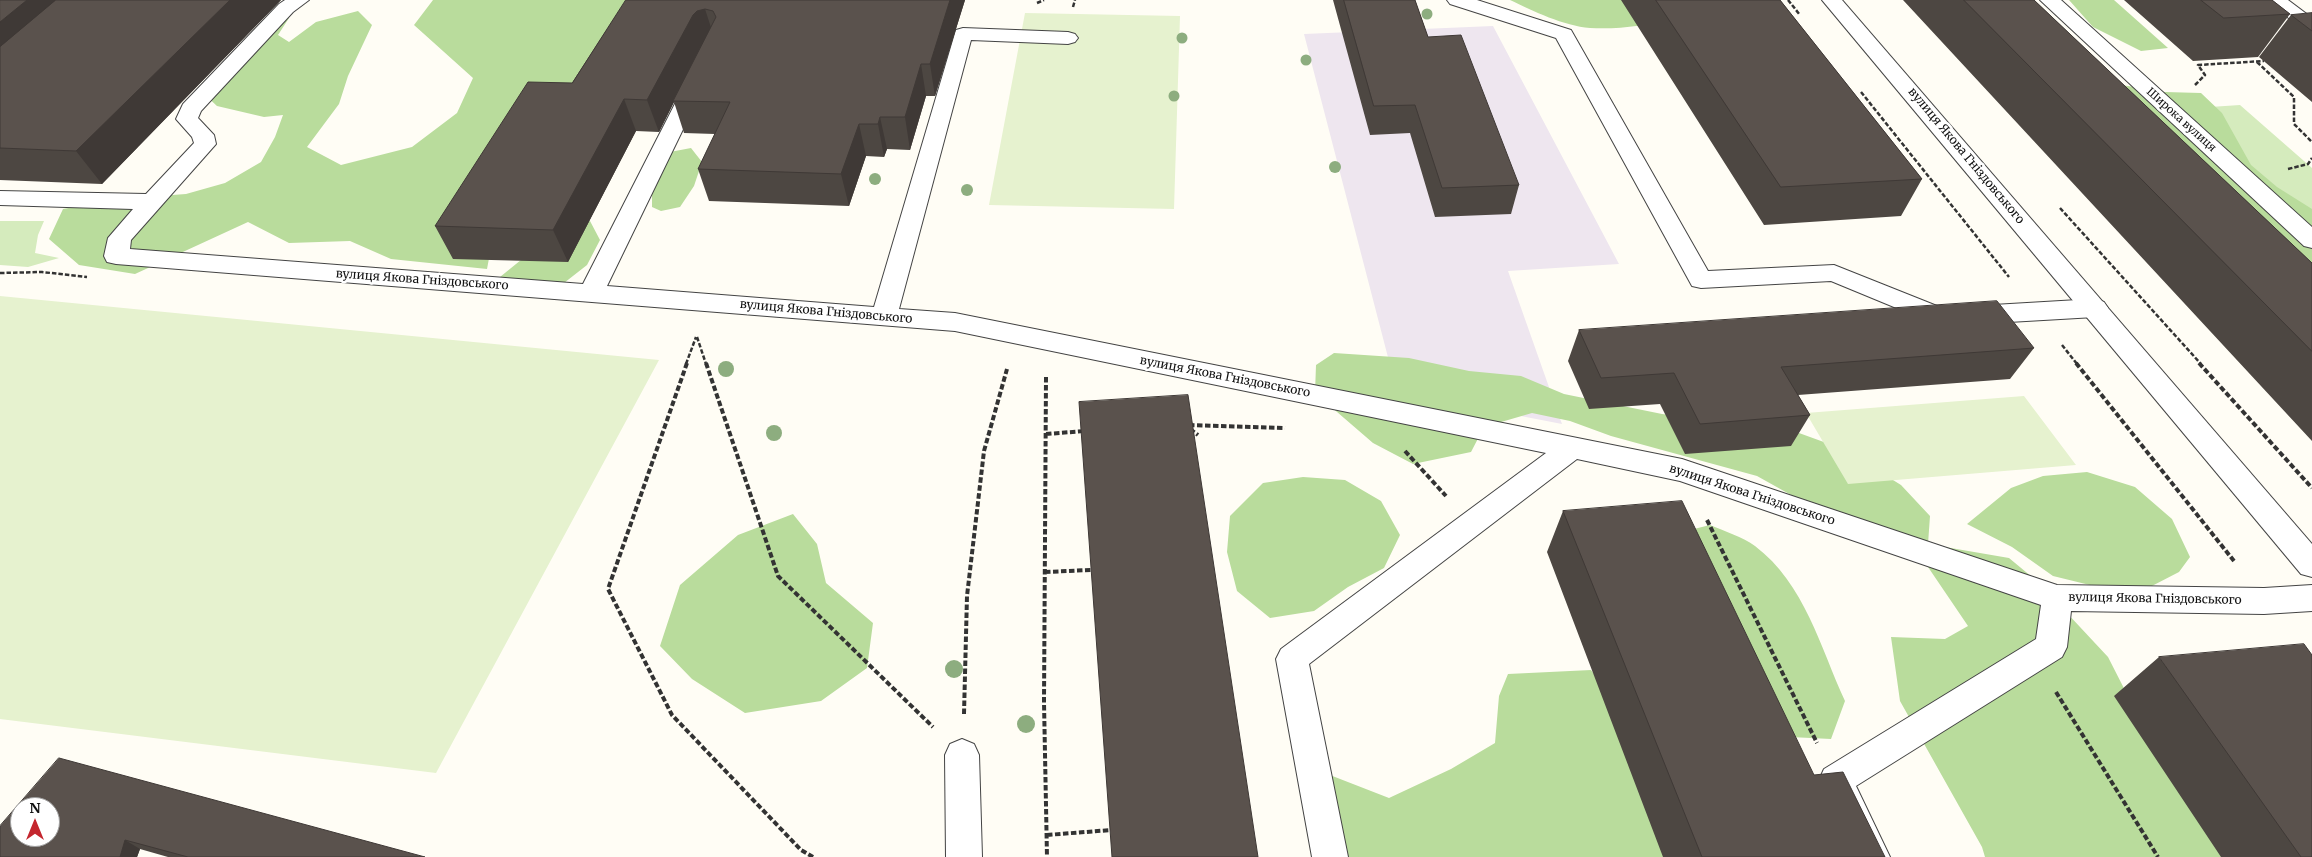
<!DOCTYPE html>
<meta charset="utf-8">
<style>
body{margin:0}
#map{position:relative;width:2312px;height:857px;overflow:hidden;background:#fffdf5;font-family:Merriweather,serif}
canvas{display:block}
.north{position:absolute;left:10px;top:797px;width:50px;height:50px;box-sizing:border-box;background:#fff;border:1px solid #a0a0a0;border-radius:50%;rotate:0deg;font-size:14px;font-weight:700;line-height:20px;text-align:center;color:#111}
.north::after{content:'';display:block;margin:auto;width:18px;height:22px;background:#c4262e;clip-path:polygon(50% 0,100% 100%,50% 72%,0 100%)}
</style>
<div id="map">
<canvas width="2312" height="857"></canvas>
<div class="north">N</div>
</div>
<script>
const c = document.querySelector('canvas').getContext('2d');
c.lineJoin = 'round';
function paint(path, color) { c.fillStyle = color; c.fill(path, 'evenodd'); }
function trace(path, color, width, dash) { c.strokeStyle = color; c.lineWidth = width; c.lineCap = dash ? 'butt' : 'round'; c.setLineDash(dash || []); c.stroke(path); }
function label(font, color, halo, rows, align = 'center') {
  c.font = font + ' Merriweather,serif'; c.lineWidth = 5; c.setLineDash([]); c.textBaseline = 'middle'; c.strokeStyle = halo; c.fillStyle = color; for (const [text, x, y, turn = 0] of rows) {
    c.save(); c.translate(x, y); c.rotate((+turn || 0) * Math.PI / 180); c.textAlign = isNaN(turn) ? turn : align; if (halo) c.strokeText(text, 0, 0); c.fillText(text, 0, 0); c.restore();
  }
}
const industrial = new Path2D(`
 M1493,26L1619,264L1508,271L1562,424L1397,392L1304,34Z`);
const green = new Path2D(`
 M2240,105L2312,168V230L2180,109Z
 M0,221H44L38,235L35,253L59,258L28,267L0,265Z`);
const forest = new Path2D(`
 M433,0H640L491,248L487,269L391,259L350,241L289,243L248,222L135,274L79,265L49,239L63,209L118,199L186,194L225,183L261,162L275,137L283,115L264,117L217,106L202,92L288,6L289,18L278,35L289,42L316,22L358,11L372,25L348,76L339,104L307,147L341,165L412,147L457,113L473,78L414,25Z
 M1510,0H1745C1694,14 1643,31 1590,28C1564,26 1533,11 1510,0Z
 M2069,0H2114L2168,48L2141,51L2093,27Z
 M2103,82L2165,92L2201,93L2222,113L2251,165L2277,187L2312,209V287Z
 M691,148L702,162L694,186L680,207L661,211L652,207V188L670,152Z
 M590,221L600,240L587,265L564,283L512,289L500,277L564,225Z
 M1334,353L1409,358L1469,371L1521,376L1564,394L1662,414L1788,429L1843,449L1901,485L1930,516L1928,544L1809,505L1757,476L1611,436L1570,421L1532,413L1484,427L1471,452L1413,464L1373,443L1315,393L1316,365Z
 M2087,472L2135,487L2172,519L2190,557L2179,572L2148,588H2102L2053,576L2012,547L1967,524L2011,488L2043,476Z
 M1303,477L1345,480L1381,501L1400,535L1384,568L1348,587L1314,611L1270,618L1237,591L1227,552L1230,516L1263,483Z
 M793,514L817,544L826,583L873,623L867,668L821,701L745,713L692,679L660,646L680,585L738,535Z
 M1710,525C1724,531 1743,537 1755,546C1805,584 1820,647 1845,701L1831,739L1770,736L1670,535Z
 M1945,547L2009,558L2038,582L2108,657L2134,708L2222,857H1985L1982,847L1900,701L1891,637L1945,639L1968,626L1928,567Z
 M1591,670L1652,752L1704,857H1336L1317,770L1389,798L1451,769L1495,743L1499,696L1508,674Z`);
const pitch = new Path2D(`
 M1025,13L1180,16L1174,209L989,205Z
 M0,296L659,360L436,773L0,719Z
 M2024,396L2076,465L1848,484L1806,413Z`);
const pathFar1 = new Path2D(`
 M1788,0L1800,15
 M1037,3L1044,0
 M1073,7L1075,0
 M2257,62L2294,97V124L2312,142
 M2195,85L2205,75L2198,65L2264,61
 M1861,92L2009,277
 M2288,169L2308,164L2312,158
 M2060,208L2201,364
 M0,273L42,272L87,277
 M697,337L706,364
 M2062,345L2077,364
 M686,364L696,337`);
const path = new Path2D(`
 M687,363L608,589L672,715L801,850L813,857
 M706,363L778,576L933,727
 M2076,363L2234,561
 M2199,363L2312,488
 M1046,377L1044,702L1047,857
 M1189,425L1285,428
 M1190,429L1198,435
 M1046,434L1085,431
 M1405,451L1446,496
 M1707,520L1817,743
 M1045,572L1091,570
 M2056,692L2158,857
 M964,714L967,596L984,451L1007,369
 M1047,835L1111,830`);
const service = new Path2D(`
 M285,0H309L293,12L201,111L198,118L214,135L216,144L131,240L130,249L583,284L685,84L688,80L695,78L702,80L705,84L607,286L874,307L956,30L963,28L1068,32L1075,34L1078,38L1075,42L1068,44L971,40L899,309L955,313L1682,459L2057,585L2264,588L2312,585V611L2264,614L2071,611L2067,647L2062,657L1856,786L1890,857H1854L1819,780L1824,769L2036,639L2041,605L1680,481L1577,459L1309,664L1348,857H1312L1276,659L1281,649L1546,453L955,331L116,264L107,262L104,256L108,238L133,209L0,205V191L146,194L194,143L192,137L176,119L183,104L279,4Z
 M1447,0H1477L1571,30L1708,271L1834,265L1942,308L2095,299L2104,302L2108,308L2104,314L2095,317L1940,326L1831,281L1701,288L1692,286L1556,38L1450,4Z
 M2040,0H2061L2312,227V248L2304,246Z
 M2266,0H2288L2312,18V33L2305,31Z
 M962,739L974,744L979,755L982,857H946L945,755L950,744Z`);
const tertiary = new Path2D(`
 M1822,0H1842L2312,544V577L2301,574Z`);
const trees = [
 [1427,14,5.5],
 [1182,38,5.5],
 [1306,60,5.5],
 [1174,96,5.5],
 [1335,167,6],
 [875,179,6],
 [967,190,6],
 [726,369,8],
 [774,433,8],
 [954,669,9],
 [1026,724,9]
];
const wall = new Path2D(`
 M0,0H281L102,184L0,180Z
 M626,0H965L935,96H926L910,150L887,149L884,157L866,156L849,206L709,201L698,169L715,134L684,133L674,102L659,132L636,131L568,262L453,259L435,226L572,83Z
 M1333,0H1415L1428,37L1519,185L1511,214L1435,217L1410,133L1370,135Z
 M1621,0H1780L1922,179L1901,216L1764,225Z
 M1903,0H2034L2312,263V441Z
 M2124,0H2272L2290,14L2258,57L2193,61Z
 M2312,13V102L2259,57L2291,15Z
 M1579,330L2034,348L2010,379L1798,395L1810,415L1791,446L1685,454L1660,404L1589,409L1568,361Z
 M1563,511L1814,775L1885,857H1663L1547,552Z
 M2159,657L2312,857H2221L2114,696Z
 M0,826L425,857H168L140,849L137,857H0Z`);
const shadedWall = new Path2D(`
 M27,0H89L0,76V22Z
 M230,0H281L102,184L76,151Z
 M950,0H965L935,96L930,64Z
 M705,9L715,40L673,101L674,102L659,132L647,100L693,15L697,11Z
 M921,64L926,96L910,150L905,117Z
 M624,99L636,131L568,262L553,230Z
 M880,117L887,149L884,157L878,124Z
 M859,124L866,156L849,206L841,174Z
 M125,840L140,849L137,857H120Z`);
const building = new Path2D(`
 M0,0H27L0,22Z
 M56,0H230L76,151L0,148V47Z
 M626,0H950L930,64H921L905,117H880L878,124H859L841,174L698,169L730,102L673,101L716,17L713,11L705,9L697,11L693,15L647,100L624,99L553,230L435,226L528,82L572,83Z
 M1344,0H1415L1428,37L1461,35L1519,185L1442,188L1415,105L1374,106Z
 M1656,0H1780L1922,179L1781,187Z
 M1964,0H2034L2312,263V351Z
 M2201,0H2272L2290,14L2224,18Z
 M2312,13V31L2291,15Z
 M1997,301L2034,348L1781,367L1810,415L1700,424L1674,373L1601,378L1579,330Z
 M1188,395L1258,857H1112L1079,402Z
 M1682,501L1814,775L1843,772L1885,857H1702L1563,511Z
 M2304,644L2312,655V857H2301L2159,657Z
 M59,758L425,857H188L125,840L120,857H0V826ZM20,807H50V837H20Z`);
const farStreetnames = [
 ["Широка вулиця",2181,120,42]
];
const streetNames = [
 ["вулиця Якова Гніздовського",1966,156,50],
 ["вулиця Якова Гніздовського",422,280,4],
 ["вулиця Якова Гніздовського",826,312,5],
 ["вулиця Якова Гніздовського",1225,377,11],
 ["вулиця Якова Гніздовського",1752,495,18],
 ["вулиця Якова Гніздовського",2155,599,1]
];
paint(industrial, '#eee6ef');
paint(green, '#d5ebbd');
paint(forest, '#b9dc9c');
paint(pitch, '#e6f2cf');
trace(service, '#444', 2);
trace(tertiary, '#444', 2);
trace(pathFar1, '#333', 2.5, [4.5, 2]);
trace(path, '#333', 4, [5.5, 2.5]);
paint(service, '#fff');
paint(tertiary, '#fff');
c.fillStyle = '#8dad7f';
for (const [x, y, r] of trees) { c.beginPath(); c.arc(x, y, r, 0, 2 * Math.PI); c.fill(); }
paint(wall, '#4d4742');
paint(shadedWall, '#3f3936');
paint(building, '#5a524d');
trace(building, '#3f3936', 1);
label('11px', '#111', '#fff', farStreetnames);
label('12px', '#111', '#fff', streetNames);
</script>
